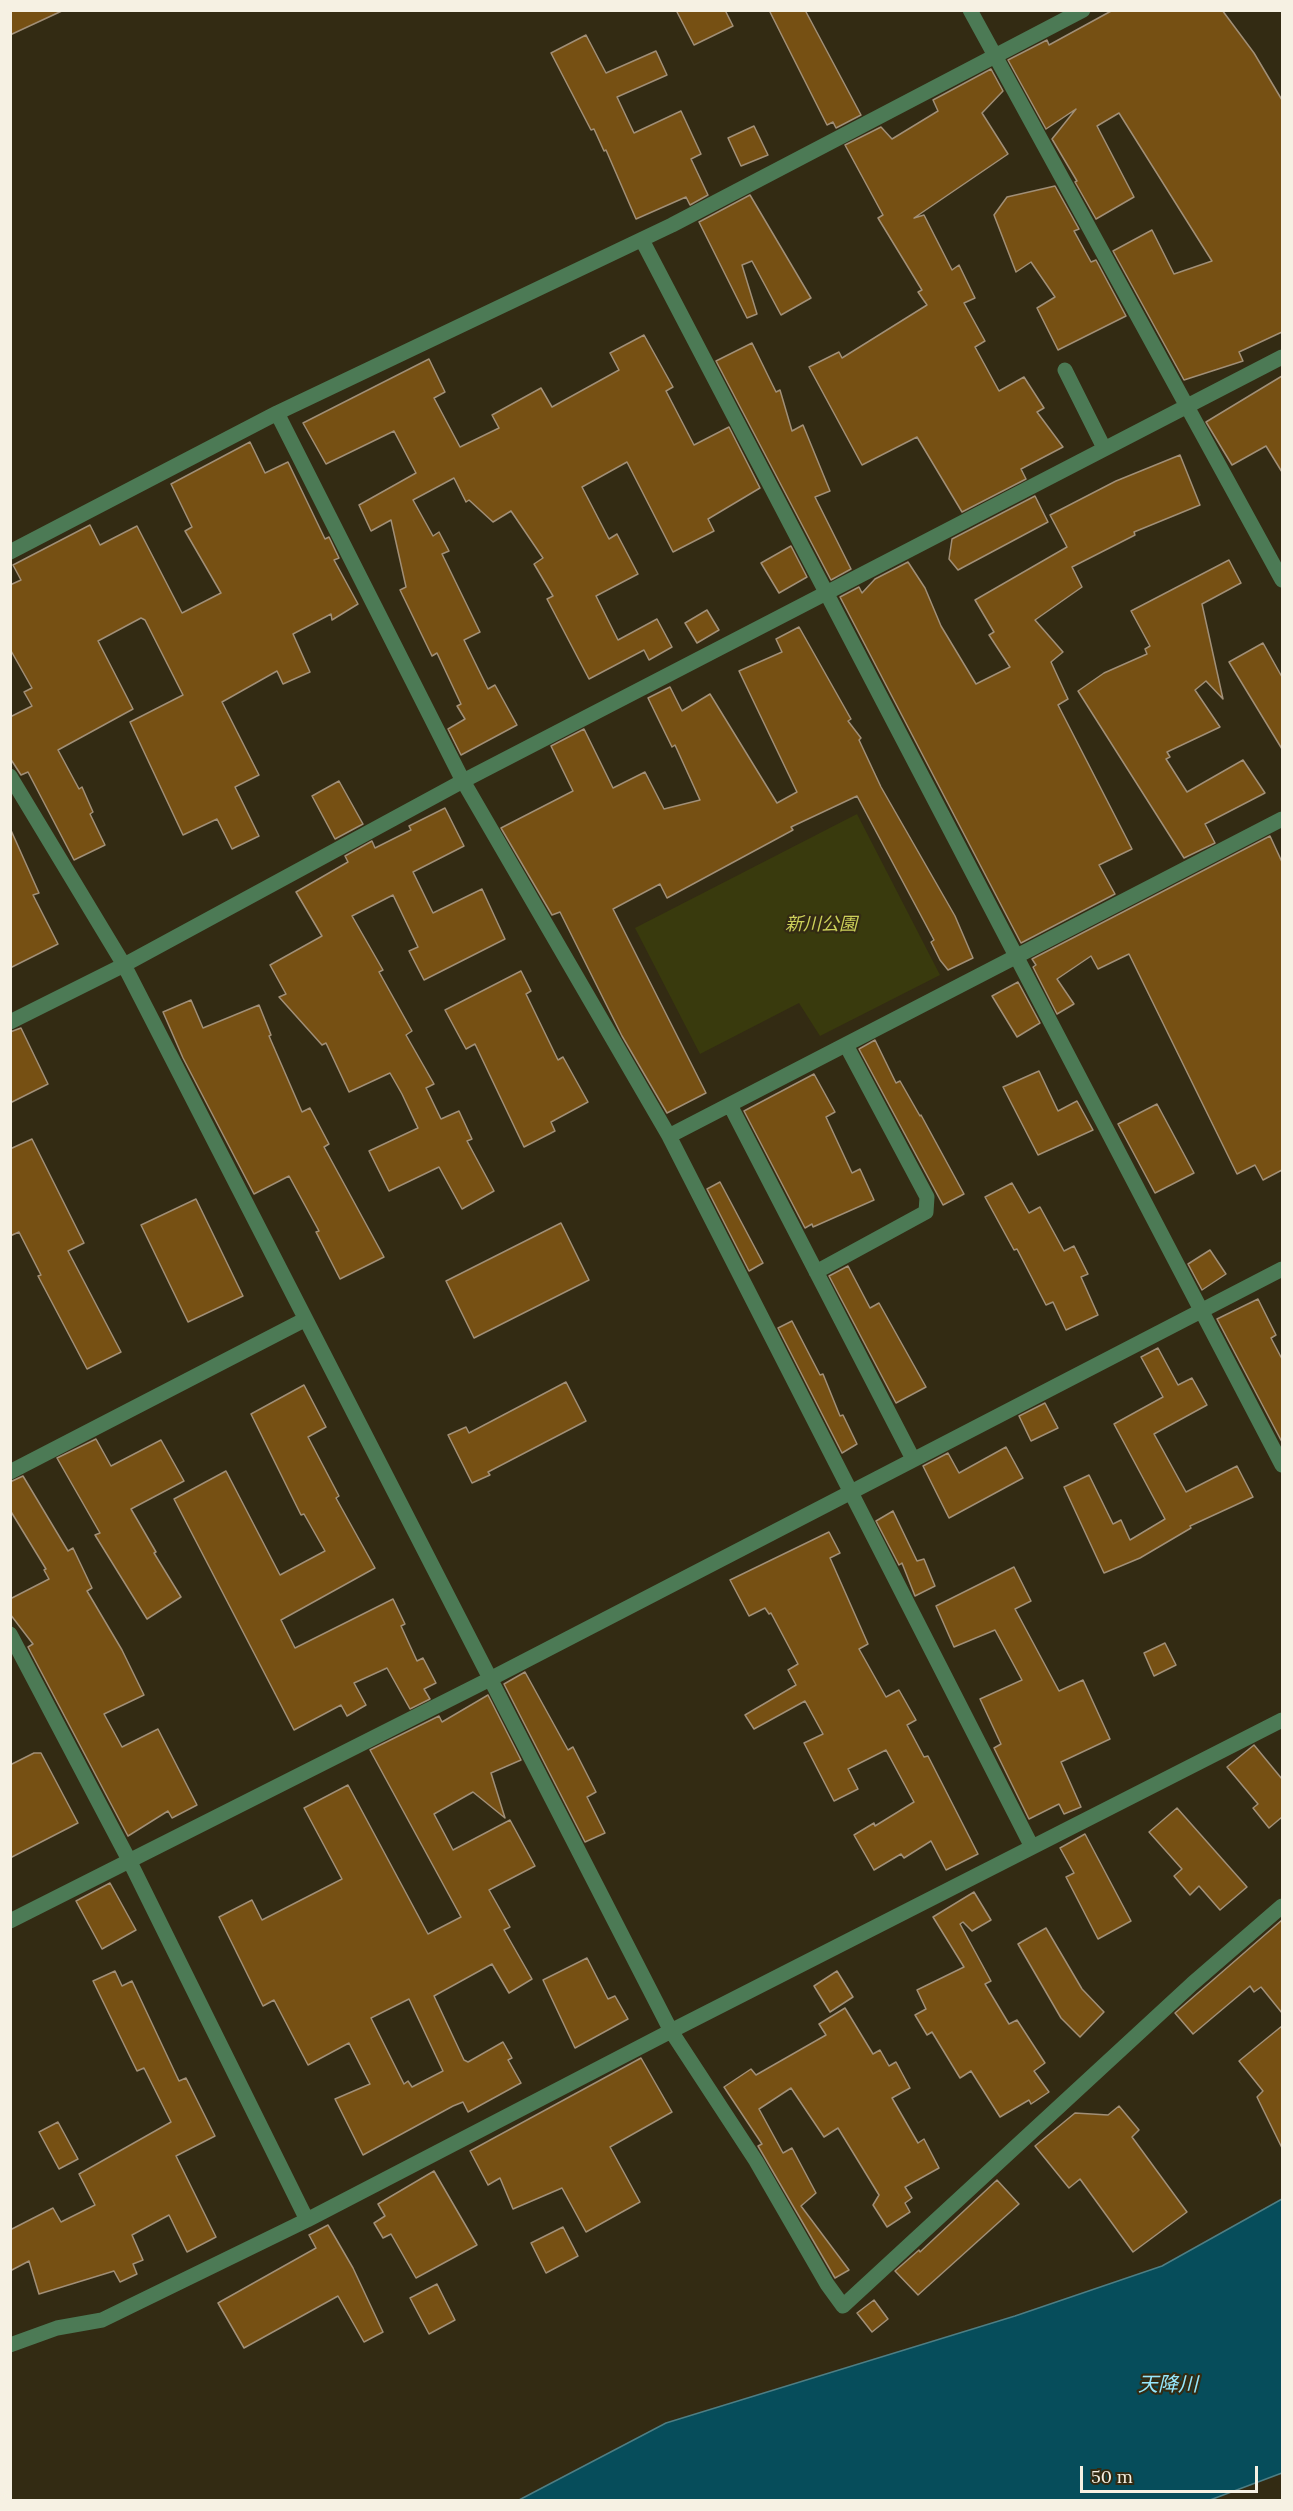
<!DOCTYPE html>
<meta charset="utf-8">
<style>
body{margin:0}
#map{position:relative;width:1293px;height:2511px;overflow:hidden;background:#332b13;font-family:Lora,serif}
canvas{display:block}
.frame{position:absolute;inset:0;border:12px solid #f6f1e3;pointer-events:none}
.scale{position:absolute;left:1080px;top:2466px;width:178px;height:27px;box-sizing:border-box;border:3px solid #f6f1e3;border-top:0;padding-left:8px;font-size:18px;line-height:21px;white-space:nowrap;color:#f6f1e3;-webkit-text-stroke:4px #332b13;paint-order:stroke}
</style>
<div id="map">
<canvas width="1293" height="2511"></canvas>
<div class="frame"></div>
<div class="scale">50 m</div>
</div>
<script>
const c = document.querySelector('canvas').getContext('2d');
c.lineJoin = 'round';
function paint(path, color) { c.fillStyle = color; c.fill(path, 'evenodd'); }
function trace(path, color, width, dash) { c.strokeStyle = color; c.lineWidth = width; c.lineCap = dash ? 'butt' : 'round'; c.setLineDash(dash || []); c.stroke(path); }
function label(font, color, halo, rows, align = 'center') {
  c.font = font + ' Lora,"Noto Sans JP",serif'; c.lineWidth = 4.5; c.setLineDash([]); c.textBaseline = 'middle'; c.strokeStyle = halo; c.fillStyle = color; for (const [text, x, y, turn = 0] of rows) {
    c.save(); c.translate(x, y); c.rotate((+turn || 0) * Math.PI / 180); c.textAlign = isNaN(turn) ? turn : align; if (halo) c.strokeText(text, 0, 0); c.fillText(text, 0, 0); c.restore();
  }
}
const green = new Path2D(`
 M857,814L940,975L820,1036L799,1003L700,1054L635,928Z`);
const water = new Path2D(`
 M1282,2199V2473L1210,2500H519L666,2423L1015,2316L1162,2266Z`);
const building = new Path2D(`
 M10,10H64L10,35Z
 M676,10H725L733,26L694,45Z
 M769,10H805L861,115L836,128L833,122L827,125Z
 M1113,10H1222L1254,53L1282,100V332L1239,352L1243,361L1184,380L1113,251L1152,230L1174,274L1212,261L1119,113L1097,126L1134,197L1096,219L1075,182L1077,181L1052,139L1076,109L1046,129L1008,60L1047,40L1049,45Z
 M586,35L606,73L656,51L667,75L617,97L634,133L681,111L701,154L691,159L708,195L690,205L686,197L636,219L606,150L604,151L594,129L591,130L551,53Z
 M991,69L1003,91L982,113L1008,154L914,218L924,215L952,270L959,265L975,298L964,303L985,341L975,347L999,391L1024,377L1044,408L1037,412L1063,447L1021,469L1026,479L962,512L917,437L862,465L809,367L839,352L842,358L927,305L918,292L922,290L878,218L883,215L845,145L881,127L892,139L938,111L933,100Z
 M754,126L768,155L741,166L728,138Z
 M1055,186L1079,229L1074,231L1091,262L1096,260L1126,316L1058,350L1037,308L1055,297L1031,262L1016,272L994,215L1007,197Z
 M750,195L811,298L781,315L752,261L742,265L757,314L747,318L699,222Z
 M644,335L673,387L666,391L694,445L729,427L760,488L708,519L714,531L673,552L627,462L582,487L609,539L617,534L638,574L596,596L618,640L657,619L672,647L649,660L644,650L589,679L547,599L553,596L534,564L543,558L511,511L493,522L469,500L466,502L454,478L413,500L433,536L439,532L449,551L442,554L480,632L464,640L488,689L495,685L517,725L461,755L448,729L465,719L457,706L461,704L437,653L432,656L400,590L406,587L391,520L371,531L359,505L416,473L394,431L326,464L303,423L429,359L445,392L434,398L460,447L499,428L492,415L541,388L552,407L619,370L610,353Z
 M752,343L776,392L780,390L792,431L803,425L830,491L815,497L851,569L831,580L716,361Z
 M1282,376V472L1266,446L1232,465L1206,422Z
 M250,442L265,473L288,462L325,539L329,537L339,558L334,560L358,604L332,620L331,614L293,634L310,672L283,684L277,671L222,702L259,775L235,787L259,836L232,849L217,819L183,835L130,722L183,695L145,620L141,618L98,641L133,709L58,750L79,789L82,787L93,812L90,814L105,845L74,860L28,772L21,775L10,758V717L32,706L24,692L32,688L10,649V585L21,580L13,565L90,525L100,545L137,526L182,613L221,593L185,531L192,527L171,484Z
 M1180,455L1200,505L1134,532L1135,535L1072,567L1082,587L1035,620L1063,652L1051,662L1068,699L1058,705L1132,849L1099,865L1115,894L1021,943L840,597L859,587L862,593L875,579L908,562L925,588L941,626L976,684L1010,667L989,635L994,632L975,600L1067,547L1050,515L1116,481Z
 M1035,496L1048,522L958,570L949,559L952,539Z
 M791,546L807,577L779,593L761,563Z
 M1229,560L1241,583L1202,604L1223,699L1206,681L1195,690L1220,727L1167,752L1170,757L1166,759L1187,792L1243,760L1265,793L1205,824L1215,843L1184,858L1078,691L1104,673L1147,654L1145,649L1150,646L1131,611Z
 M707,610L719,630L697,643L685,623Z
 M799,627L851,719L848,721L861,738L859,740L881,787L955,916L973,958L948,970L940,960L931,942L934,940L857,796L791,827L793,830L667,898L660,884L613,909L706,1093L667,1113L622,1036L560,912L552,915L501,828L573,791L551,746L584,729L613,788L645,772L664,809L700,800L675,745L672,747L648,698L670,687L682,711L710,694L777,803L797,792L739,671L782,652L776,639Z
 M1263,643L1282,677V749L1229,662Z
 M339,781L363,824L335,839L312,796Z
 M445,808L464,846L413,872L433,913L482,889L505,939L424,980L409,951L418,947L393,895L352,916L383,970L379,972L412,1031L406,1035L434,1084L426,1088L441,1119L459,1111L472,1139L467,1141L494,1191L462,1209L439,1167L389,1191L369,1151L418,1128L402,1094L390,1073L349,1092L326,1043L322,1045L279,997L286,994L270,965L322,936L296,892L348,862L345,856L372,841L375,848L411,830L409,826Z
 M10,828L39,893L33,895L58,944L10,968Z
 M1270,836L1282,862V1170L1263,1180L1255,1165L1237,1174L1129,954L1098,969L1091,956L1057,979L1074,1004L1057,1014L1033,967L1036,965L1032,959Z
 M521,971L531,991L526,994L558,1060L563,1057L588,1102L551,1122L555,1131L524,1147L475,1044L466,1049L445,1010Z
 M1018,982L1040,1023L1017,1037L992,996Z
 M191,1000L203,1028L259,1005L271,1035L269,1036L302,1112L310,1108L329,1144L324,1147L384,1257L340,1279L316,1232L319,1231L289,1176L254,1194L183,1058L163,1012Z
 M21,1028L48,1084L10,1103V1032Z
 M875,1040L896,1083L900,1081L920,1116L921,1115L964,1194L943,1205L859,1049Z
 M1039,1071L1058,1111L1077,1101L1093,1130L1038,1155L1003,1087Z
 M814,1074L835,1112L826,1117L852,1173L860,1169L874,1200L813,1227L812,1224L805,1228L744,1111Z
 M1157,1104L1194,1173L1155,1193L1118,1124Z
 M32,1139L84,1243L68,1251L121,1352L87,1369L38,1276L41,1275L19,1232L10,1236V1149Z
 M720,1182L763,1263L749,1271L707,1189Z
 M1012,1183L1029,1213L1040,1207L1064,1251L1074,1246L1088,1274L1081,1277L1098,1315L1066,1330L1053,1302L1046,1305L1017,1249L1014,1250L985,1197Z
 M196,1199L243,1296L188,1322L141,1225Z
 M561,1223L589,1280L474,1338L446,1281Z
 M1210,1250L1226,1274L1202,1290L1188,1264Z
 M848,1266L870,1308L879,1303L926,1387L896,1403L829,1276Z
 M1258,1299L1276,1335L1271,1338L1282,1359V1442L1217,1319Z
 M792,1321L820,1375L823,1374L840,1416L843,1415L857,1444L842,1453L778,1328Z
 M1158,1348L1178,1385L1192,1378L1207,1405L1154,1434L1186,1492L1237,1466L1253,1497L1190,1526L1191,1528L1140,1558L1104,1573L1064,1487L1089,1475L1113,1524L1121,1520L1130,1540L1165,1519L1114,1424L1163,1397L1141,1357Z
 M566,1382L586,1421L488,1472L490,1475L472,1483L448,1435L466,1427L469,1433Z
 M304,1385L326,1427L308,1437L339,1496L336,1498L375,1568L281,1620L295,1648L393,1599L405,1624L401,1626L417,1661L423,1658L436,1683L424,1689L430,1699L410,1709L387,1668L354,1683L366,1705L347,1716L341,1705L294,1730L174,1499L226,1471L280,1575L325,1551L304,1514L301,1515L251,1414Z
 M1045,1403L1058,1428L1031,1441L1019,1416Z
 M96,1439L111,1466L161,1440L184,1481L131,1509L156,1552L154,1553L181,1597L147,1619L95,1535L100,1533L57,1458Z
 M1006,1447L1023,1478L949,1518L923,1466L948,1453L959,1473Z
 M23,1476L68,1551L73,1548L92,1588L87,1591L122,1650L144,1695L104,1714L122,1747L158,1729L197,1805L172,1818L168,1811L128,1836L28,1647L33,1644L10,1614V1599L49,1579L44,1570L46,1569L10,1510V1482Z
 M893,1511L917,1561L924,1559L935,1586L915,1596L902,1563L899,1565L876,1521Z
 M829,1532L840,1553L830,1558L868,1644L859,1649L886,1697L899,1690L916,1720L907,1725L924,1757L928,1756L978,1854L946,1870L931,1841L904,1858L901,1854L874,1870L854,1835L874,1823L875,1826L914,1802L886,1750L848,1769L858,1789L834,1801L804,1743L823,1734L805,1701L754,1729L745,1715L796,1685L788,1670L798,1664L771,1613L769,1614L765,1608L749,1616L730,1580Z
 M1014,1567L1031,1601L1015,1609L1059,1691L1083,1680L1110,1739L1061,1762L1081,1807L1064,1814L1059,1804L1029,1819L994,1748L1001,1744L980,1699L1022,1680L995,1630L954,1647L936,1606Z
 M1165,1643L1176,1665L1154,1676L1144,1653Z
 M525,1672L568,1750L573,1747L596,1792L587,1797L605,1833L585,1842L504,1684Z
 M488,1695L521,1760L491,1773L505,1818L473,1792L434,1814L453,1850L510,1820L535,1866L489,1890L510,1927L504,1930L532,1979L509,1993L492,1964L434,1996L464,2060L468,2062L503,2042L512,2058L508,2060L521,2083L468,2112L463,2102L453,2106L363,2155L335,2099L370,2084L349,2043L308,2065L274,2000L263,2006L219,1917L252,1900L262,1920L342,1879L304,1808L348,1785L428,1934L461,1917L370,1750L439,1716L442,1722ZM409,1999L443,2071L412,2087L408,2081L404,2084L371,2018Z
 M1254,1745L1282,1779V1817L1269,1828L1253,1808L1258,1804L1227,1767Z
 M34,1753H41L78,1823L10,1858V1765Z
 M1177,1808L1247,1887L1220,1910L1199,1886L1190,1895L1174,1876L1182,1869L1149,1832Z
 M1085,1834L1131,1921L1098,1939L1066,1877L1074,1873L1060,1848Z
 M110,1883L136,1930L102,1949L76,1901Z
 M974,1892L991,1920L972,1931L963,1922L960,1924L991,1981L985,1984L1009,2024L1017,2020L1045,2063L1034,2071L1049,2092L1031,2104L1029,2100L1000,2117L971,2071L960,2078L932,2032L927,2035L915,2015L926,2009L917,1990L964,1967L933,1917Z
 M1282,1920V2013L1261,1987L1254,1992L1250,1986L1193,2034L1175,2013Z
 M1046,1928L1082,1989L1104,2012L1080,2037L1061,2018L1018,1944Z
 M587,1958L608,1999L615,1996L628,2019L575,2048L543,1980Z
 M115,1971L122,1986L132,1981L179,2081L186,2078L215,2136L176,2156L216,2237L187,2252L169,2215L132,2235L143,2260L133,2264L137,2274L120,2282L114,2271L39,2294L29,2261L10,2271V2230L53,2208L61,2222L95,2205L79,2174L171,2122L144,2068L137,2071L93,1981Z
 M837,1971L853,1997L830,2012L814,1986Z
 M845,2008L873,2054L880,2050L889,2066L896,2062L910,2088L892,2098L918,2143L924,2139L939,2168L905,2187L912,2198L905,2203L910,2212L887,2227L873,2205L879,2195L838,2128L824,2137L791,2088L759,2109L783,2153L792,2148L816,2193L801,2206L849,2270L835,2278L758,2146L762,2144L724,2087L751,2069L756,2075L826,2035L819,2024Z
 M1282,2026V2148L1257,2097L1263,2091L1239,2061Z
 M641,2058L672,2112L610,2147L640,2202L586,2232L562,2188L513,2209L500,2178L488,2185L470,2151Z
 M1119,2106L1139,2130L1132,2137L1187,2212L1133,2252L1080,2179L1069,2188L1035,2146L1075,2113L1108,2115Z
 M58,2122L78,2159L59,2169L39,2132Z
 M434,2171L477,2245L416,2278L391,2234L383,2238L374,2223L385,2216L378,2204Z
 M997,2180L1019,2204L918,2295L895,2271L919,2250L920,2252Z
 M328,2225L353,2268L383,2332L364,2342L338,2296L244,2348L218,2303L316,2248L309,2235Z
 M563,2227L578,2256L546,2273L531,2243Z
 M437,2284L455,2320L429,2334L410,2298Z
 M874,2300L888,2319L872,2332L857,2313Z`);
const street = new Path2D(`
 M970,10L1282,580
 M642,240L1282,1465
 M1065,370L1104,448
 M277,413L463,781L669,1136L1032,1847
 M10,552L277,413L672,225L1083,10
 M10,776L124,965L671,2031L756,2161L827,2284L843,2306L1192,1984L1282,1906
 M10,1022L124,965L463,781L1282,357
 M730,1105L913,1459
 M669,1136L1282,819
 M816,1272L926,1212L927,1197L846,1045
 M10,1472L304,1320
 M10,1634L129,1860L307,2220
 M10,1921L490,1679L1282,1269
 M10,2345L57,2328L102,2320L307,2220L671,2031L1282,1720`);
const parkNames = [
 ["新川公園",821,925]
];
const waterNames = [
 ["天降川",1168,2385]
];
paint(green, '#393a0d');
paint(water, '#064d5b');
trace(water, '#4e7e84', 1.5);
paint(building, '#765013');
trace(building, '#a18f77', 1.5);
trace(street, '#4c7a55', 15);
label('italic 18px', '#ccd059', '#332b13', parkNames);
label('italic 20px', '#96e7fd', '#332b13', waterNames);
</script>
